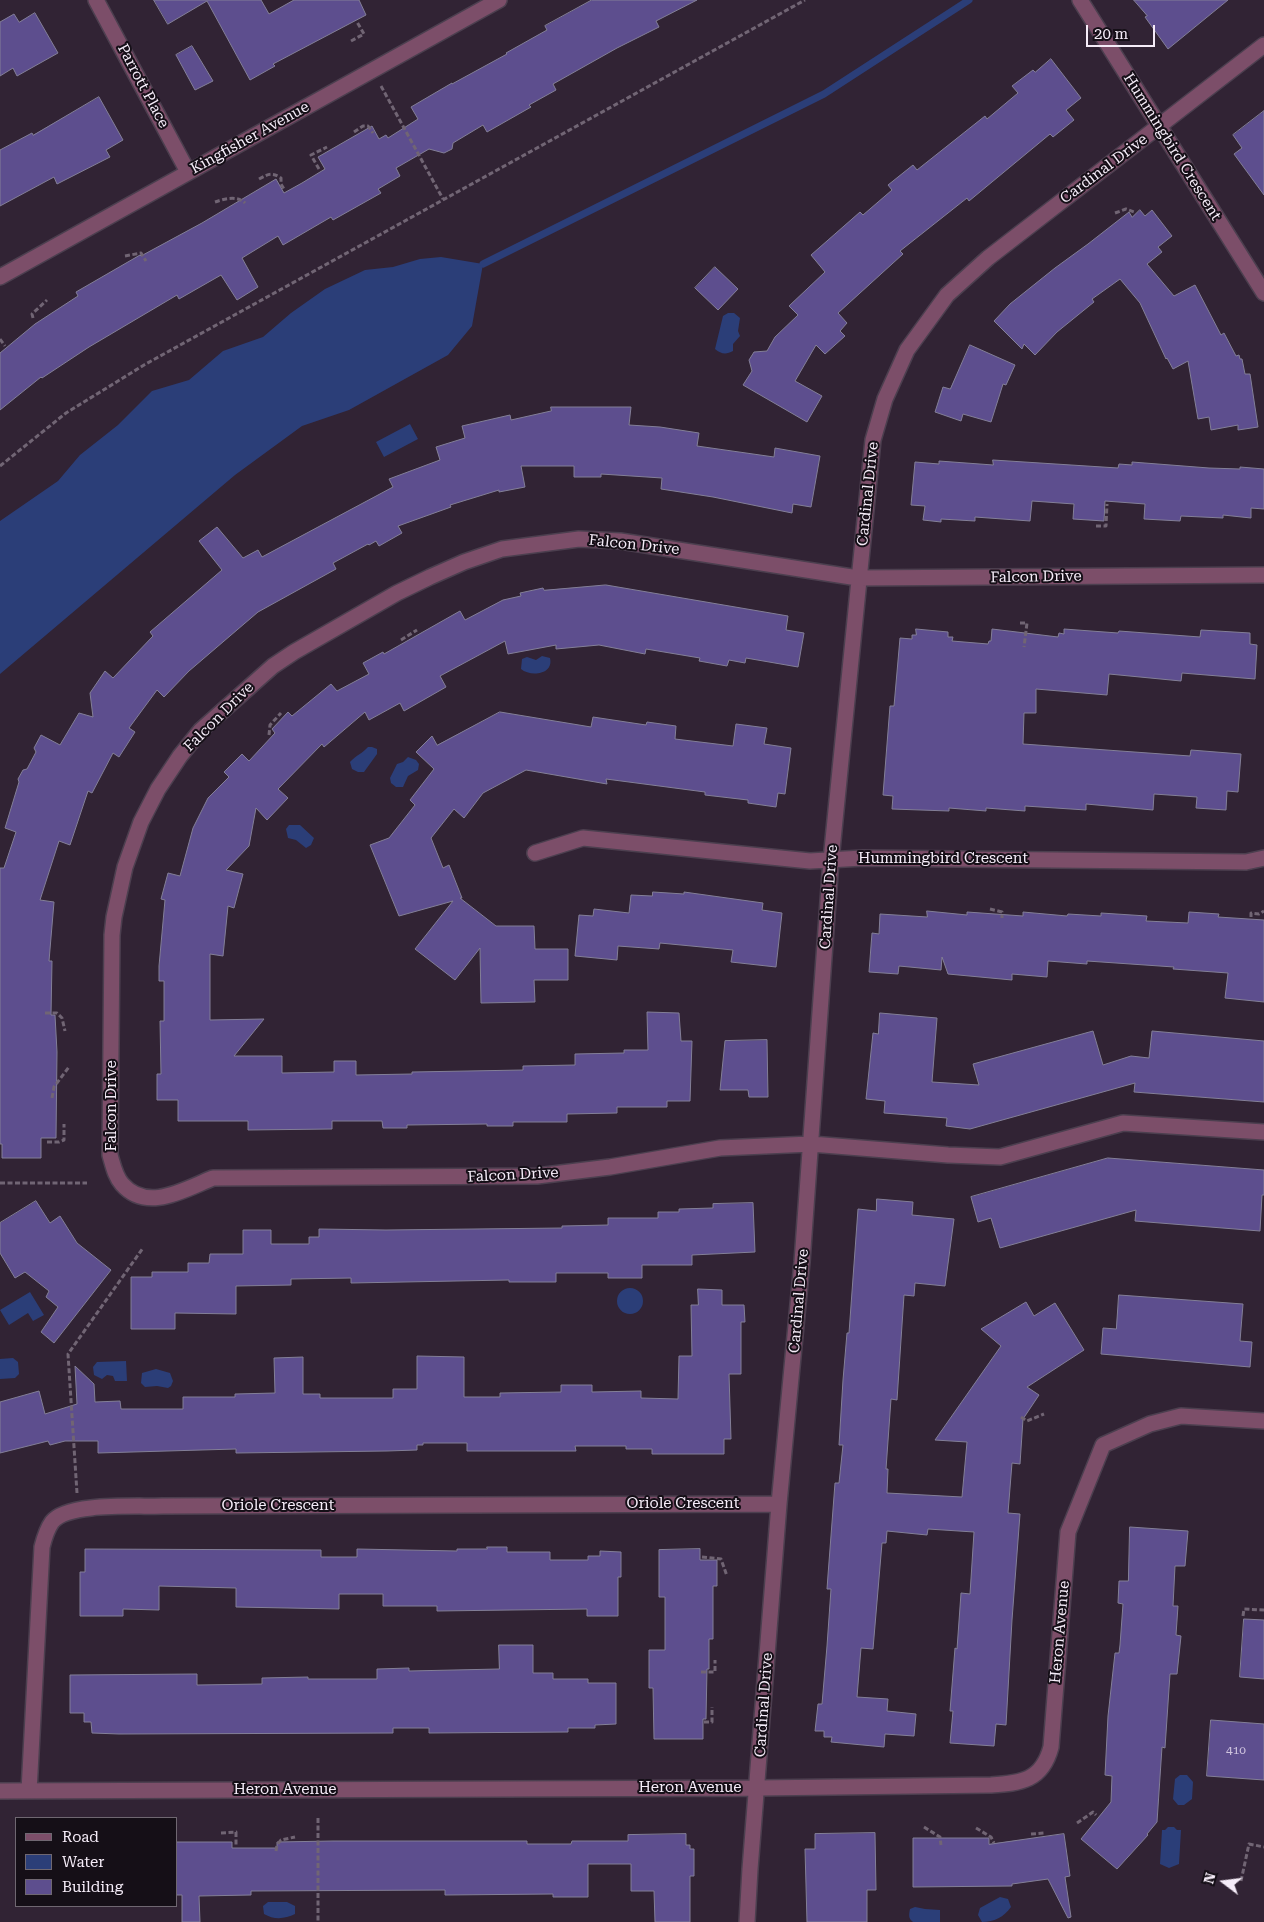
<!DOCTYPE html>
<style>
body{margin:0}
#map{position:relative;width:1264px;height:1922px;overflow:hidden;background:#312334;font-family:"Roboto Serif",serif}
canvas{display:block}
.legend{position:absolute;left:15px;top:1817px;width:162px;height:90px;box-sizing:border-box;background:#150f17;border:1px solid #6f6771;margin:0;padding:6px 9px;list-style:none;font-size:15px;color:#f5ecf8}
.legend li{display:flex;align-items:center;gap:10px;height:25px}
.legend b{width:25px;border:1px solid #6f6771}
.north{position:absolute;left:1199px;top:1857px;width:50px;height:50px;-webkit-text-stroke:4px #150f17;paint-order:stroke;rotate:285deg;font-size:14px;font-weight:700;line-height:20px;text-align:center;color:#f5ecf8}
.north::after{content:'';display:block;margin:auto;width:18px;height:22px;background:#f5ecf8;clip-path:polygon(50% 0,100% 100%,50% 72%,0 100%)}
.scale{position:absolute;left:1086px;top:25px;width:69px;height:22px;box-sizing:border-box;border:2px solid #f5ecf8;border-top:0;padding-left:6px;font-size:15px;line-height:18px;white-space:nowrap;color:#f5ecf8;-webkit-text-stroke:4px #150f17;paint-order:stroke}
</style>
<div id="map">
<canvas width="1264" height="1922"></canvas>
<ul class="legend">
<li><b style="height:6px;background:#7c4e69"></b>Road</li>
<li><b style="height:14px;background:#2b3e78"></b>Water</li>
<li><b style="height:14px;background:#5d4e8e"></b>Building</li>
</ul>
<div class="north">N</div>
<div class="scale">20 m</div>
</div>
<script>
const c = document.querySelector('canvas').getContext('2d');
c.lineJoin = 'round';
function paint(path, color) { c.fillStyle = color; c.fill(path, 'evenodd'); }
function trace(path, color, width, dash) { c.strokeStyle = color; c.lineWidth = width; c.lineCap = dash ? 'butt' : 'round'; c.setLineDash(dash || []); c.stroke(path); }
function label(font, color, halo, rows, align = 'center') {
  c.font = font + ' "Roboto Serif",serif'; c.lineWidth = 4; c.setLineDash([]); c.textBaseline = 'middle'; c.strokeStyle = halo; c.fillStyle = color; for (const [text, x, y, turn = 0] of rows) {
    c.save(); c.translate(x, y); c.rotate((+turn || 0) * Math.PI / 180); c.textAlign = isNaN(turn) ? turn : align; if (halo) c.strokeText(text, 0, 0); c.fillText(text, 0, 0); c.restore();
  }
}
const water = new Path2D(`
 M441,257L483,264L472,326L448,355L349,410L302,426L235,475L0,674V521L58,481L80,455L118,425L152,391L189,380L223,351L263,337L291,313L325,289L365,270L393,267L420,259Z
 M728,313H734L740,318L738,331L740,336L733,344V351C726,355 721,354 715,349L723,316Z
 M410,424L418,439L384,457L376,442Z
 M542,656L550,658C554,675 530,677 521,669L522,659L527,657L536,660Z
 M368,747H372L377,749V754L364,772H358L352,769L350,762C356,755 362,754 368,747Z
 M408,757L416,760L419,764L418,770L408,776L403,787H396L391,783L390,778L397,764L403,762Z
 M289,825H300L314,838L311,845L306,848L296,840L288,838L286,829Z
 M617 1301a13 13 0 1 1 26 0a13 13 0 1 1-26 0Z
 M30,1292L44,1315L33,1321L28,1313L9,1325L0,1310Z
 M13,1358L18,1362L19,1374L15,1378L0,1379V1359Z
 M126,1361L127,1381H115L113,1376L107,1375L102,1379L94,1375L93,1367L97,1362Z
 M156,1369L170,1373L173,1381L171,1386L168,1388L157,1386L145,1387L141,1383L142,1373Z
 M1180,1775H1187L1193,1782L1192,1799L1184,1805H1178L1173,1799L1175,1779Z
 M1168,1827H1174L1177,1830H1181L1179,1864L1169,1868L1160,1864L1162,1830H1165Z
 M1000,1897L1008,1899L1011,1907C1004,1917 994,1922 982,1922L978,1915L980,1908Z
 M268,1902H287L295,1906V1914C285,1919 274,1920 264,1914L263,1906Z
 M915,1907L925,1909L940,1910V1922H913C908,1918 909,1915 910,1909Z`);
const stream = new Path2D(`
 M483,264L824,94L969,0`);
const building = new Path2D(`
 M154,0H261L269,14L294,0H359L366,15L273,64L275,66L250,80L207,1L168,24Z
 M592,0H697L656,21L659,27L617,48L553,84L556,90L529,105L531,107L487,132L483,125L453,143L452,149L444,153L429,149L396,168L400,176L378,189L381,193L333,220L331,217L283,245L278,236L242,258L258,287L237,300L221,275L179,299L177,295L89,347L42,378L41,377L0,410V353L35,324L78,296L76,292L140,255L141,256L202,223L276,179L284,193L302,183L325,169L318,157L372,126L379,139L386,135L388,138L418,119L411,107L452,83V84L507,54L506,53L547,30L545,26Z
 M1134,0H1228L1168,49L1145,17L1147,16Z
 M35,13L58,53L17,76L13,68L0,76V22L14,14L19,22Z
 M192,46L213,81L195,90L176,55Z
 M1051,59L1081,98L1066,110L1074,120L1053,137L1050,134L969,201L967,198L900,251L903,254L838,313L847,323L840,331L845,336L825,354L816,345L795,381L822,396L807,422L743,385L752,371L749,360L754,352L767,351L775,337L798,315L789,306L825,272L811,255L860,212L863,215L892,190L888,185L913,165L917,170L985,116L987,119L1018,93L1012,86L1033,70L1035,72Z
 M99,97L123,140L106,150L110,157L57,184L54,177L0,206V150L32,133L33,135Z
 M1264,111V195L1234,154L1242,148L1233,135Z
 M1140,210L1145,216L1152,210L1172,236L1158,247L1162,252L1147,264L1174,296L1195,285L1221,335L1224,333L1236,356L1239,355L1240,359H1242L1245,374H1250L1258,427L1238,430V425L1211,430L1209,417L1198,419L1188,361L1173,369L1167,358L1166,359L1140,303L1120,279L1092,299L1094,302L1057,332L1035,355L1024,344L1022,349L994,321L1010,304L1055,268L1088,244L1129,212L1132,217Z
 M715,267L738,289L718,310L695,288Z
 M970,345L1015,365L1006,385L1003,384L991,422L963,414L961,421L935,412L943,387L950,389Z
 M551,407H631L629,425L660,427L699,433L697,446L774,457L775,448L820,456L811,507L793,504L792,513L713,497L661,489L662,478L601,474V477H574V466H521L525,487L499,492V490L450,505L451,507L398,526L402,533L379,546L376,541L369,545L368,544L333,563L336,569L258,612L189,671L164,697L157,690L129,728L135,732L119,757L113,753L92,793L88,791L70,845L59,841L40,900L54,902L49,961H52L51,1015H55L57,1052L56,1138H41V1158H2V1144H0V868H4L16,832L5,828L19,782L18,779L23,770L27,769L36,752L34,748L41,735L60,745L79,713L93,717L90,693L105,671L113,678L153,636L150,632L222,570L199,541L217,527L243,558L258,550L262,557L393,487L389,479L440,460L436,447L465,438L462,426L510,415L511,420L551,411Z
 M993,460L1118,468L1119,464L1132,465V462L1209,468L1240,469V467L1264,469V509L1251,508V518L1223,515V518L1181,516L1180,521L1144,519L1145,504L1105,501L1104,521L1073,519L1074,504L1032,501L1030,521L975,517V521L941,519V522L923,520L925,506L911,505L915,462L939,464V461L993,465Z
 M606,585L788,616L786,630L804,633L798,667L746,658L745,663L729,660L727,666L699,661L700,658L646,649L645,654L599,645L556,649V645L508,654L505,641L440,676L446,687L404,711L400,703L369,720L365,712L324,747L322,744L278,789L288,798L267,820L256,808L249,846L226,870L243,874L234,908L228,906L223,956L210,954V1020L264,1019L234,1056H282V1073L334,1072V1061H356V1075L412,1074V1072L523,1070V1066L575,1065V1054L624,1053V1050H648L647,1012L679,1013L681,1041H692L690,1101H667V1107H617V1113L567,1114V1122H513V1126H487V1124L407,1125V1128H383L382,1121H332V1129L248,1130V1121H178V1100H157V1074H161L160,1021H164V981H159V966L165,900L161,899L168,873L180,876L193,828L208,798L229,777L224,772L242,754L249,761L275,733L272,729L288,712L292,716L331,684L337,691L369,674L363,663L383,652L384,654L460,611L465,620L503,600L521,596L520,593L543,588L544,590Z
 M916,629L948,632V637H953L952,641L988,644L989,641H991L992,629L1058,637L1059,633L1064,634V629L1118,633L1119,631L1200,637L1201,630L1250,633V644L1257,645L1255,679L1182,673L1181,681L1109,674L1107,695L1036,689V713H1024L1023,744L1190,756L1191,750L1241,754L1238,792L1227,791L1226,810L1196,808L1197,797L1154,794L1153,810L1086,804V810L1025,806V811L986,808V811L949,808V811L892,809L893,796L883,795L890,706H894L900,638L912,639V635H916Z
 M500,712L591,727L593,717L646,725L647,722L676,726L675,739L733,746L736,724L767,728L764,744L791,748L785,794L778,793L776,807L748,803V800L705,795V792L606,779L607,784L526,770L483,793L464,818L454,809L431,838L443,868L449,865L462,898H460L496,926H534L535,949H568V980H534L535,1002L481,1003L480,948L455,980L415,949L453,901L399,916L370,845L389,838L415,805L410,800L434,769L416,752L432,736L437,745Z
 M653,892L684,894V892L763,903L762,910L782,913L776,967L731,962L733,950L660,943L659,949L618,946L617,960L575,956L579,915L593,916L594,909L629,913L631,895L652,896Z
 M927,911L967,915V912L1023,916V912L1067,916L1068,914L1101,916V913L1147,916L1146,921L1188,923L1189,912L1219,914L1218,917L1264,920V1002L1225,998L1228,973L1173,969L1174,967L1087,961V964L1048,961L1047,977L1012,974V980L948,974L942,957L941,970L899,966L898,974L869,972L872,933L879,934L880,914L927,917Z
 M880,1013L937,1018L932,1082L979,1085L973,1064L1093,1031L1103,1065L1131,1056L1149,1058L1152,1031L1264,1041V1102L1134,1092L1135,1083L970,1129L946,1126L947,1118L884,1113L885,1101L866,1099L873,1033L878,1034Z
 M767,1040L768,1097H749L748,1090H720L725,1041Z
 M1108,1158L1264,1170V1195H1262L1260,1231L1135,1221L1136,1210L1000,1248L991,1218L978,1222L971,1197Z
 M877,1199L913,1202L912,1215L954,1219L945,1286L915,1283L914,1296L904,1295L897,1400L891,1399L886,1469H888L887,1493L962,1497L967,1442L935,1440L1001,1346L981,1329L1026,1302L1034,1316L1055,1303L1084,1350L1027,1387L1039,1395L1023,1419L1020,1464L1012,1463L1008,1513L1020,1514L1012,1620L1006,1725L996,1724L994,1746L950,1743L953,1711H950L955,1648L957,1649L961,1593L970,1594L974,1532L928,1529L927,1535L887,1531L886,1543H882L873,1649L861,1648L857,1697L888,1699L887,1711L916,1714L914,1736L885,1734L884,1747L831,1742L832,1737H824V1731H815L818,1704H822L827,1646L831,1589H827L828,1575L835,1483H839L843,1445H839L843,1380L847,1333H849L858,1209L876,1211Z
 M36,1201L50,1223L60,1216L77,1243L111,1270L54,1343L41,1332L58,1307L46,1297L49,1291L25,1272L15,1278L0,1253V1223Z
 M753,1203L755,1252L692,1255V1265H642V1278H608V1273H556V1282H509V1280L351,1283V1278L291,1279V1285L236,1286V1314L175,1313V1329H131V1277H152V1272H188V1263H209L210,1254H243V1230H271V1244H309V1237H319V1229L386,1230L562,1228V1226L608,1225V1218H658V1212H679V1209L713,1208V1204Z
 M698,1289L722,1290V1305H744L745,1322H741V1374H729L731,1439H724V1454H652V1449H626V1446H575L576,1451H467V1443H423V1445H417V1450L387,1451L236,1453V1449L98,1453V1441H65L50,1445L48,1441L0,1453V1402L39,1391L45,1414L77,1404L75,1366L94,1384L95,1402L120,1401L121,1409H183V1397H235V1394L275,1393L274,1358L303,1357V1394H320V1398H393V1389H417V1356L464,1357V1397H500V1393L561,1392V1385H592V1392L641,1391V1398L678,1399L679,1356H692L691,1305H698Z
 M1119,1295L1243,1304L1240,1341L1252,1342L1250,1367L1101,1354L1103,1328L1116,1329Z
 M1130,1527L1188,1531L1185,1566H1175L1173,1606H1178L1176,1635L1181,1636L1177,1674H1170L1165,1748L1162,1747L1157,1822L1147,1834L1148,1835L1117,1869L1081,1839L1111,1802L1112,1776L1105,1775L1108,1716L1115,1653H1119L1120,1645L1123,1604L1118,1603L1119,1581H1128Z
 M487,1547H507V1552H550V1560H588V1556H600V1551L621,1552V1577H618V1616H587V1609L437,1611V1606H383V1594H339V1609L236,1607V1588L159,1586V1610L123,1609V1616H80V1572H85V1549L321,1550V1557H357V1549L457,1551V1549H487Z
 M700,1549V1560H717V1586H713V1639H709V1669H707L706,1719H703V1739H654L653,1688H649V1650H665V1597H659V1550Z
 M1244,1619L1264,1620V1679L1240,1677Z
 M499,1645H533V1673H553V1679H588V1683H616V1724L595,1725V1728H568V1732L429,1733V1728H393V1733L119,1734L92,1733L91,1722H84V1713H70V1675L197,1674V1685L262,1684V1678L308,1677V1679H377V1669L409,1668V1671L499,1669Z
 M1211,1720L1264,1724V1780L1207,1776Z
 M875,1833L876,1890H867V1922H807L805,1849H815V1834Z
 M686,1834V1845H690V1849H694V1876H690V1922H655L654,1891H631V1864H588V1897H553V1894L445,1895V1890L251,1891V1895L199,1896L200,1922H182V1895H176V1842H232V1848H277V1842L333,1841H527V1844H571L572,1841H628V1835Z
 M1064,1834L1070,1876L1065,1877L1071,1917L1068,1918L1048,1879L1012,1884V1886L913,1887V1838H989V1844Z`);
const path = new Path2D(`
 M351,41L364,34L357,22
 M381,86L443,199
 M354,132L363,126H368L373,133
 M319,169L311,155L327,147
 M259,179C268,174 272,172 281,178V184L284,189
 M215,202C224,199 237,195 245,203
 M1115,213L1126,209L1134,212
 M125,256L141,253L146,261
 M33,318L32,314L47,300
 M0,339L5,346
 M0,466L66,413L144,365L805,0
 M1096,526H1106L1107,504
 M1020,623H1027L1024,647
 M401,640L417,630
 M269,735L270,725L281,713
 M990,909L1002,912V918
 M1251,917V913L1259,914L1264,911
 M45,1013H57L62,1018L65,1031
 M52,1098L54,1087L69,1067
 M47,1142H59L64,1140V1124
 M0,1183H87
 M1021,1417L1027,1421L1044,1414
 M77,1493L68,1354L143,1248
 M702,1557L721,1559L727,1576
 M1243,1616L1244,1609L1264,1610
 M701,1672H715V1660
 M704,1722H712V1707
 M318,1818V1922
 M1077,1823L1093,1812L1096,1815
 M924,1827L940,1837L941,1845
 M976,1828L991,1837L994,1843
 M221,1833L236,1832V1846
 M1031,1834L1045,1833
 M276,1851L277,1845L281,1840L295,1837
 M1241,1881L1249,1844L1264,1847`);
const minor = new Path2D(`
 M96,0L188,172
 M1080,0L1264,293
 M0,277L499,0
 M1264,575L858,578L620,541L579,539L502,549L464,562L430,577L397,593L294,652L273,666L201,730L180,756L158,789L141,822L125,867L114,917L112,935L110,1155C113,1165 115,1176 122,1184C147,1213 185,1189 213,1178L537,1176L610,1167L720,1148L811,1144L948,1155L1000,1157L1123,1123L1264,1132
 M535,853L583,838L810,861L863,858L1246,862L1264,858
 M0,1791L758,1788L991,1785C1021,1783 1042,1781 1051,1747L1068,1532L1103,1445L1150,1424L1181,1416L1264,1421
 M29,1791L42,1547C44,1539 47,1529 52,1522C67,1502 138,1507 163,1506L779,1504
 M747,1922L750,1869L779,1504L802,1262L831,860L873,440L885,399L907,350L947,295L988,258L1264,45`);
const numberNames = [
 ["410",1236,1750]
];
const streetNames = [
 ["Parrott Place",143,86,62],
 ["Kingfisher Avenue",250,138,-29],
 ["Hummingbird Crescent",1172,147,58],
 ["Cardinal Drive",1104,169,-37],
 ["Cardinal Drive",868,494,-84],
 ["Falcon Drive",634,545,6],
 ["Falcon Drive",1036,577,-1],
 ["Falcon Drive",219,717,-45],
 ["Hummingbird Crescent",943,859],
 ["Cardinal Drive",829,897,-86],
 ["Falcon Drive",112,1106,-90],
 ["Falcon Drive",513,1175,-3],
 ["Cardinal Drive",799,1301,-85],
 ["Oriole Crescent",683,1504],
 ["Oriole Crescent",278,1506],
 ["Heron Avenue",1060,1632,-85],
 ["Cardinal Drive",764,1705,-86],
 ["Heron Avenue",690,1788],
 ["Heron Avenue",285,1790]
];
paint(water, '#2b3e78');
trace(stream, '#2b3e78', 7);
paint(building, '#5d4e8e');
trace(building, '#837f97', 1);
trace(minor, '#4c3f4f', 18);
trace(path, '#716574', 3, [5, 2.5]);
trace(minor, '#7c4e69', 15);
label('12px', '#cfc4de', null, numberNames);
label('15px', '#f5ecf8', '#150f17', streetNames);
</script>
